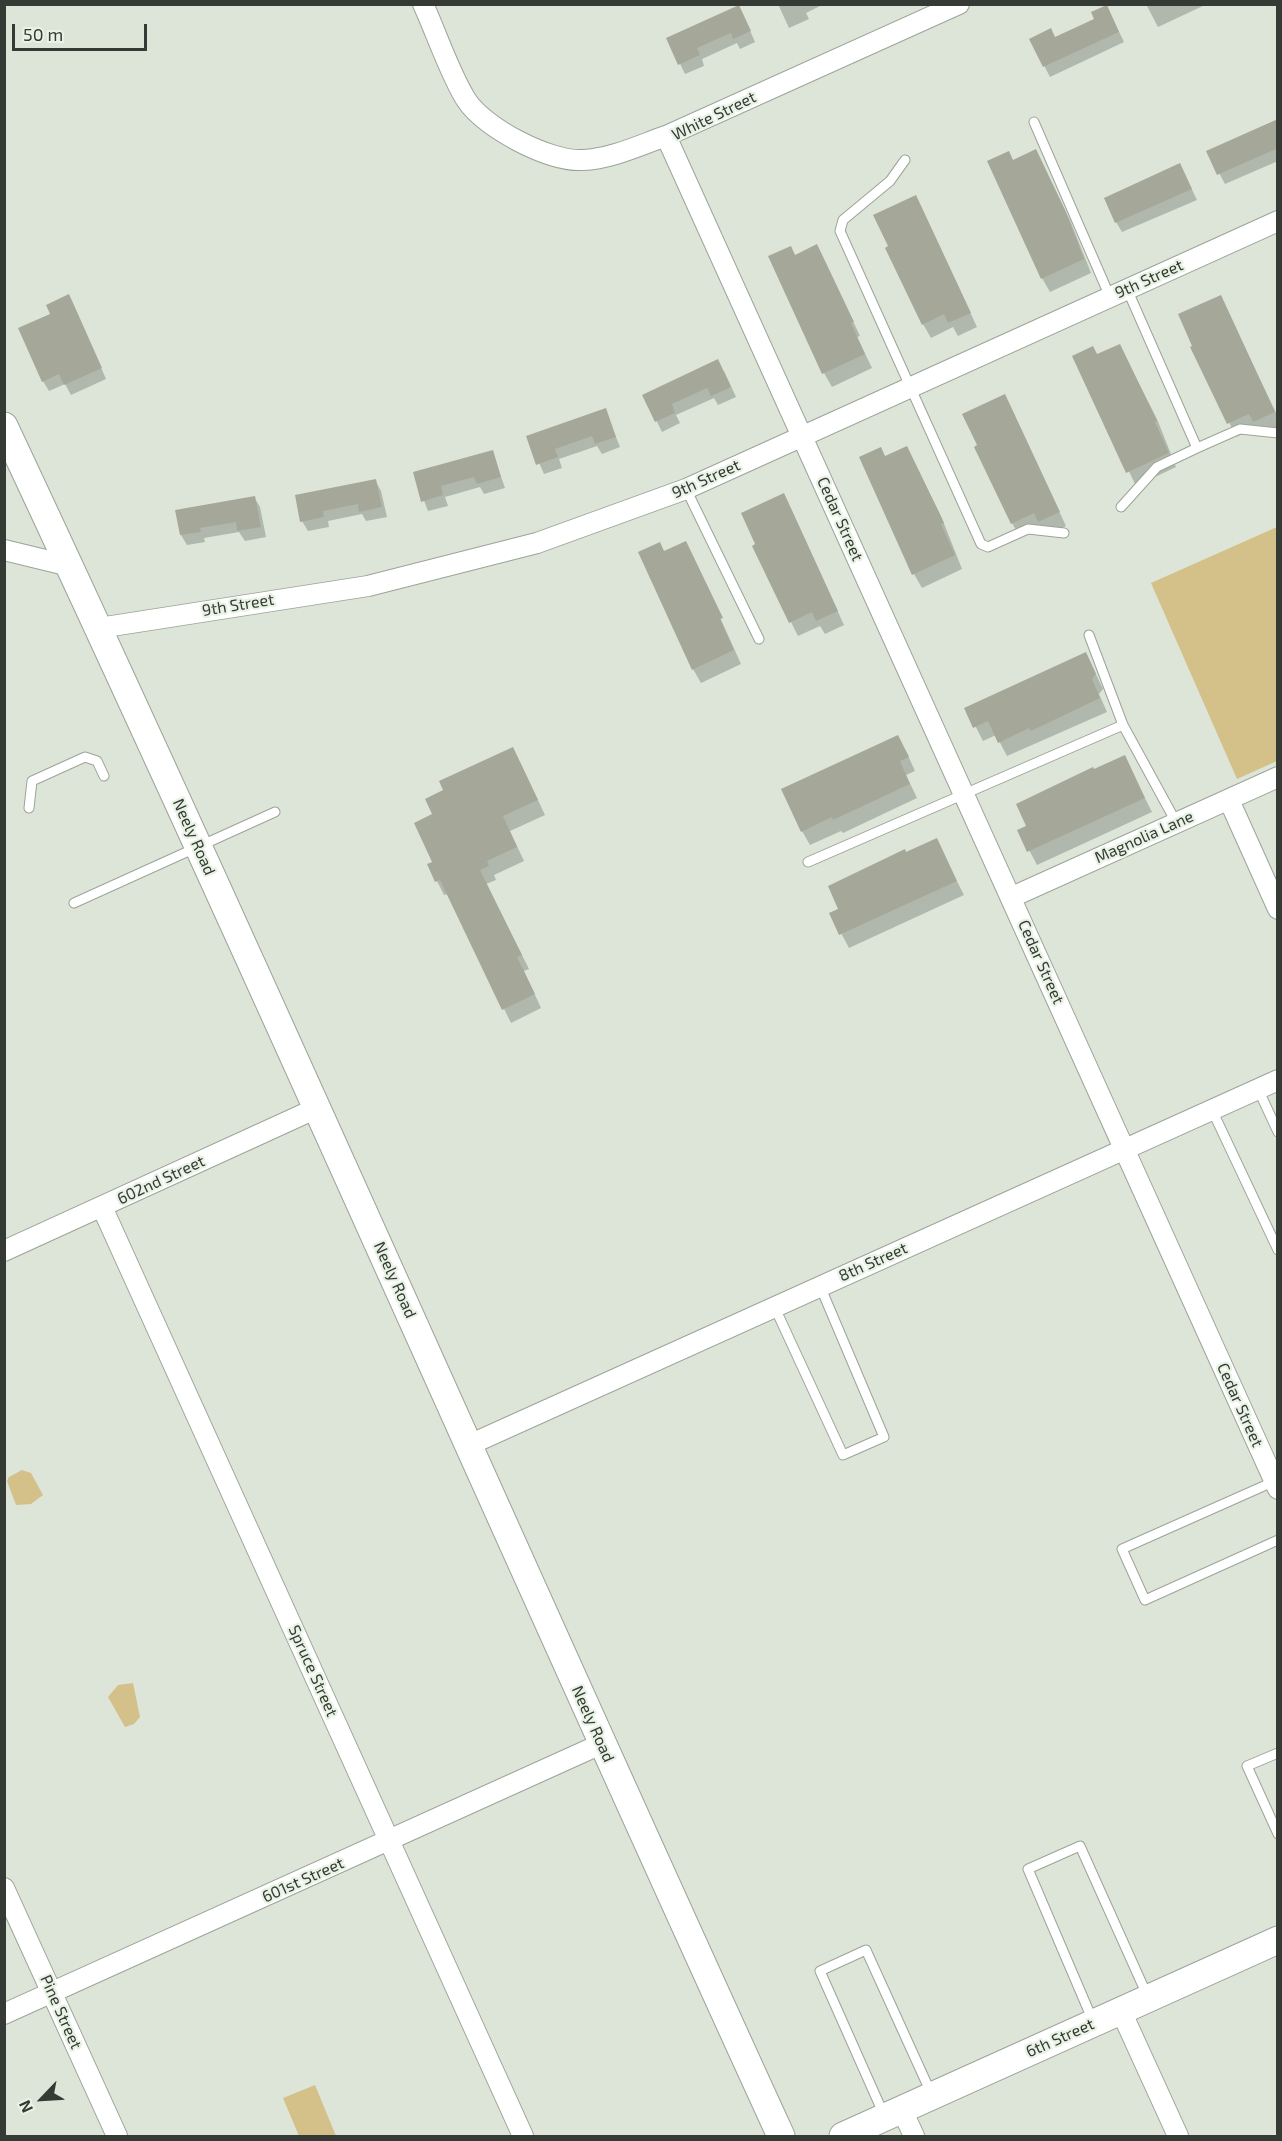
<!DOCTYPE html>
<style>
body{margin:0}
#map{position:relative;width:1282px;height:2141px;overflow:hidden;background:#dce5d8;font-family:"Exo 2",sans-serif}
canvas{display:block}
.frame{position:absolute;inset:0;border:6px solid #363a35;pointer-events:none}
.north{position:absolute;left:12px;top:2069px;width:60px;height:60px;-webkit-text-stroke:4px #e9f3e5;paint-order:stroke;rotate:245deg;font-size:16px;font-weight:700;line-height:24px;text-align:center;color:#363a35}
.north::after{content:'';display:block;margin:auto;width:21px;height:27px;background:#363a35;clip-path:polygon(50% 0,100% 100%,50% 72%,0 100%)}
.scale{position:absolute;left:12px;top:24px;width:135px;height:27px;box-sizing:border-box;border:3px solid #363a35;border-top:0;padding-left:8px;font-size:18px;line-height:21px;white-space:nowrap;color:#363a35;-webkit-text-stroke:4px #e9f3e5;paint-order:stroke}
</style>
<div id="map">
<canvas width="1282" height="2141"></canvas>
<div class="frame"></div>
<div class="north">N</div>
<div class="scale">50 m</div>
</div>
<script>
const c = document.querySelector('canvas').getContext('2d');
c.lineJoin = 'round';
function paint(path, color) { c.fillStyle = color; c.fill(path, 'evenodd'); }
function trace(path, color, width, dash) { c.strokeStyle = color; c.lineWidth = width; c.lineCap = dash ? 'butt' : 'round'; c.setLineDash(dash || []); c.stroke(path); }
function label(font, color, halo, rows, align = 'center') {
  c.font = font + ' "Exo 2",sans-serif'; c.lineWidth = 4.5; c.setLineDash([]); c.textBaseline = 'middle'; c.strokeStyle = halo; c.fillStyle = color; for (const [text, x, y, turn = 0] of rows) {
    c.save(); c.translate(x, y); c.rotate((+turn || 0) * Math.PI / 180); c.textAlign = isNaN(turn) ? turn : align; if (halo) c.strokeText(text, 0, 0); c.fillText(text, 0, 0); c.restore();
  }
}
const green = new Path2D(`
 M1277,527V761L1237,779L1151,583Z
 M22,1470L31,1473L43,1495L31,1504L16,1505L7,1481L9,1477Z
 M133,1683L140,1717L134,1724L125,1727L108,1697L118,1685Z
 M315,2085L336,2136H299L283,2098Z`);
const shadow = new Path2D(`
 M778,4H824L806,13L809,19L789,28Z
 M1146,4H1207L1158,27Z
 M744,17L755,42L740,49L737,43L702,59L704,66L685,74L668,39Z
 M1112,17L1124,42L1050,77L1031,40L1055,38Z
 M1278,121V161L1225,184L1208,152Z
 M1013,161L1043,165L1070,220L1091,273L1050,292L1042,278Z
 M1185,175L1197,200L1122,232L1116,222Z
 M923,211L977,327L958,336L953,327L931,338L923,324Z
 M795,256L824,260L860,336L857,337L872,368L832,387L824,373Z
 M1220,296L1278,417V428L1262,435L1257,427L1236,437L1194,346Z
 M74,306L106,379L71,395L65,384L49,391L43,381Z
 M1074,356L1127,360L1157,419L1176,467L1136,486Z
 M724,371L736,397L718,405L714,398L676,415L680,423L662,432L644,395Z
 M605,410L620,447L602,454L597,446L559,459L562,468L544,474L528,437Z
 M1012,410L1066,526L1047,535L1042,527L1020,537L1012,523Z
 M907,447L941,516L962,569L922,588L914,574L885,457Z
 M492,451L505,488L484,494L480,487L445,497L448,506L428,511L414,474Z
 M375,480L381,491L387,517L366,521L362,514L328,521L329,527L308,531L302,521Z
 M254,497L260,507L266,537L245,541L239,532L204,538L205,542L187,545L181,535L177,511Z
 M791,509L844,625L825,634L820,626L798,636L791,622Z
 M686,542L741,664L701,683L693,669L664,552Z
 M1086,653L1103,689L1099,694L1107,712L1007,756L996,735L983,741L966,708Z
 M906,751L915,771L906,775L917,798L843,833L841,831L810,845L802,831Z
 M1124,757L1152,812L1037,865L1019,831Z
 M520,762L545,815L510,831L524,861L494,875L496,880L486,884L529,969L524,971L541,1008L511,1023L448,894L444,895L429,865L434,862V815Z
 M936,840L964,895L849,948L831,914Z`);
const building = new Path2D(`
 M739,5L751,31L733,39L731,33L697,48L700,55L678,65L666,38Z
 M1107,5L1119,32L1043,67L1029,39L1051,28L1055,37L1094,19L1091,12Z
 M1278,119V148L1217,175L1206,151Z
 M1036,149L1065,210L1084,259L1041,279L987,161L1009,151L1013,160Z
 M1180,163L1192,189L1115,223L1104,198Z
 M916,195L971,313L948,323L944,314L922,325L885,248L888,246L873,215Z
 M817,244L854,322L851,323L865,354L822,374L768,256L791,246L795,255Z
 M69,294L102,368L64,385L59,374L42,382L18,328L50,314L46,305Z
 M1221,295L1275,412L1253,422L1249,414L1227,424L1190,347L1192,346L1178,314Z
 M1120,344L1157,421L1155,422L1169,453L1126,473L1072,356L1093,346L1097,354Z
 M718,359L731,387L711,396L707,388L672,404L675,413L655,422L642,395Z
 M1005,394L1060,512L1038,522L1034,513L1011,524L974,447L977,445L962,414Z
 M606,408L616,437L595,444L592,436L555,449L558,457L536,465L526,436Z
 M907,446L944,523L941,524L955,555L912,575L859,457L881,447L885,456Z
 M493,450L501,477L477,484L474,477L441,486L443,495L421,502L413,472Z
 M376,479L382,507L359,512L358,504L323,511L324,517L300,522L295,495Z
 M784,493L838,611L816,621L812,612L789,623L752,546L755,544L741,513Z
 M255,496L261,527L237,531L236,522L200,528L201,532L180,535L175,510Z
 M686,541L723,618L720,619L734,650L692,670L638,552L660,542L664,551Z
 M1086,652L1096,674L1092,679L1100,698L1031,731L1029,728L998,743L988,721L973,728L964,708Z
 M898,735L909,757L900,761L910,784L833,820L832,817L801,832L781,789Z
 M513,747L538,800L503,816L517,847L487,861L489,866L480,870L522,955L517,957L535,994L502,1010L440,880L435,882L427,864L432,862L414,823L432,814L425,799L443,790L439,781Z
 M1125,755L1145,798L1027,852L1017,830L1026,826L1016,804L1093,767L1094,769Z
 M937,838L957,881L839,935L829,913L838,909L828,886L905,849L906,852Z`);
const lane = new Path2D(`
 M1034,122L1110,297
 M905,160L890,181L843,220L840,231L981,544L988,547L1028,529L1064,533
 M1127,289L1197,448L1240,429L1278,433
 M686,489L759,639
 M1121,507L1157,467L1197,448
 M1089,635L1123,725L1176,822
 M29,808L32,781L85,757L97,761L104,776
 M808,862L1123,725
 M74,903L275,812
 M1258,1089L1278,1132
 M1212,1110L1278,1250
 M775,1308L843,1455L884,1437L820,1286
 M1275,1481L1122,1549L1145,1600L1278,1540
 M1278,1753L1247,1766L1278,1834
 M1093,2021L1028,1869L1080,1846L1147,1995
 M884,2115L820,1971L866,1950L931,2093`);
const street = new Path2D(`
 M423,4C436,32 451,77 467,101C485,128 549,162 583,160C611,159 640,145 666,136
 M959,4L666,136L1278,1489
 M4,550L70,566
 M99,628L368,586L537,543L686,489L1278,221
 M1229,800L1278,909
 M1012,897L1278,777
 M102,1207L523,2136
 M4,1251L317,1108
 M469,1445L1278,1080
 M4,1888L117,2136
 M1121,2011L1178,2136
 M4,2014L601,1744
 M902,2110L914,2136`);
const secondary = new Path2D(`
 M4,426C270,993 520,1567 781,2136
 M843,2136L1278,1940`);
const streetNames = [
 ["White Street",714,116,-26],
 ["9th Street",1149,279,-24],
 ["9th Street",706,479,-24],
 ["Cedar Street",840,519,66],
 ["9th Street",238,605,-9],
 ["Neely Road",194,837,66],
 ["Magnolia Lane",1144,837,-24],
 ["Cedar Street",1041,962,66],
 ["602nd Street",161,1180,-25],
 ["8th Street",873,1262,-24],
 ["Neely Road",395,1280,66],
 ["Cedar Street",1240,1405,66],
 ["Spruce Street",313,1671,66],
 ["Neely Road",593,1724,66],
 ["601st Street",303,1880,-24],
 ["Pine Street",61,2012,66],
 ["6th Street",1060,2038,-24]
];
paint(green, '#d4c18a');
paint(shadow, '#0003');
paint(building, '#a5a799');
trace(lane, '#9ba498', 11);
trace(street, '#9ba498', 22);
trace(secondary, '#9ba498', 29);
trace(lane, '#fff', 9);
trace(street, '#fff', 20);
trace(secondary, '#fff', 27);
label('16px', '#363a35', '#e9f3e5', streetNames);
</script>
